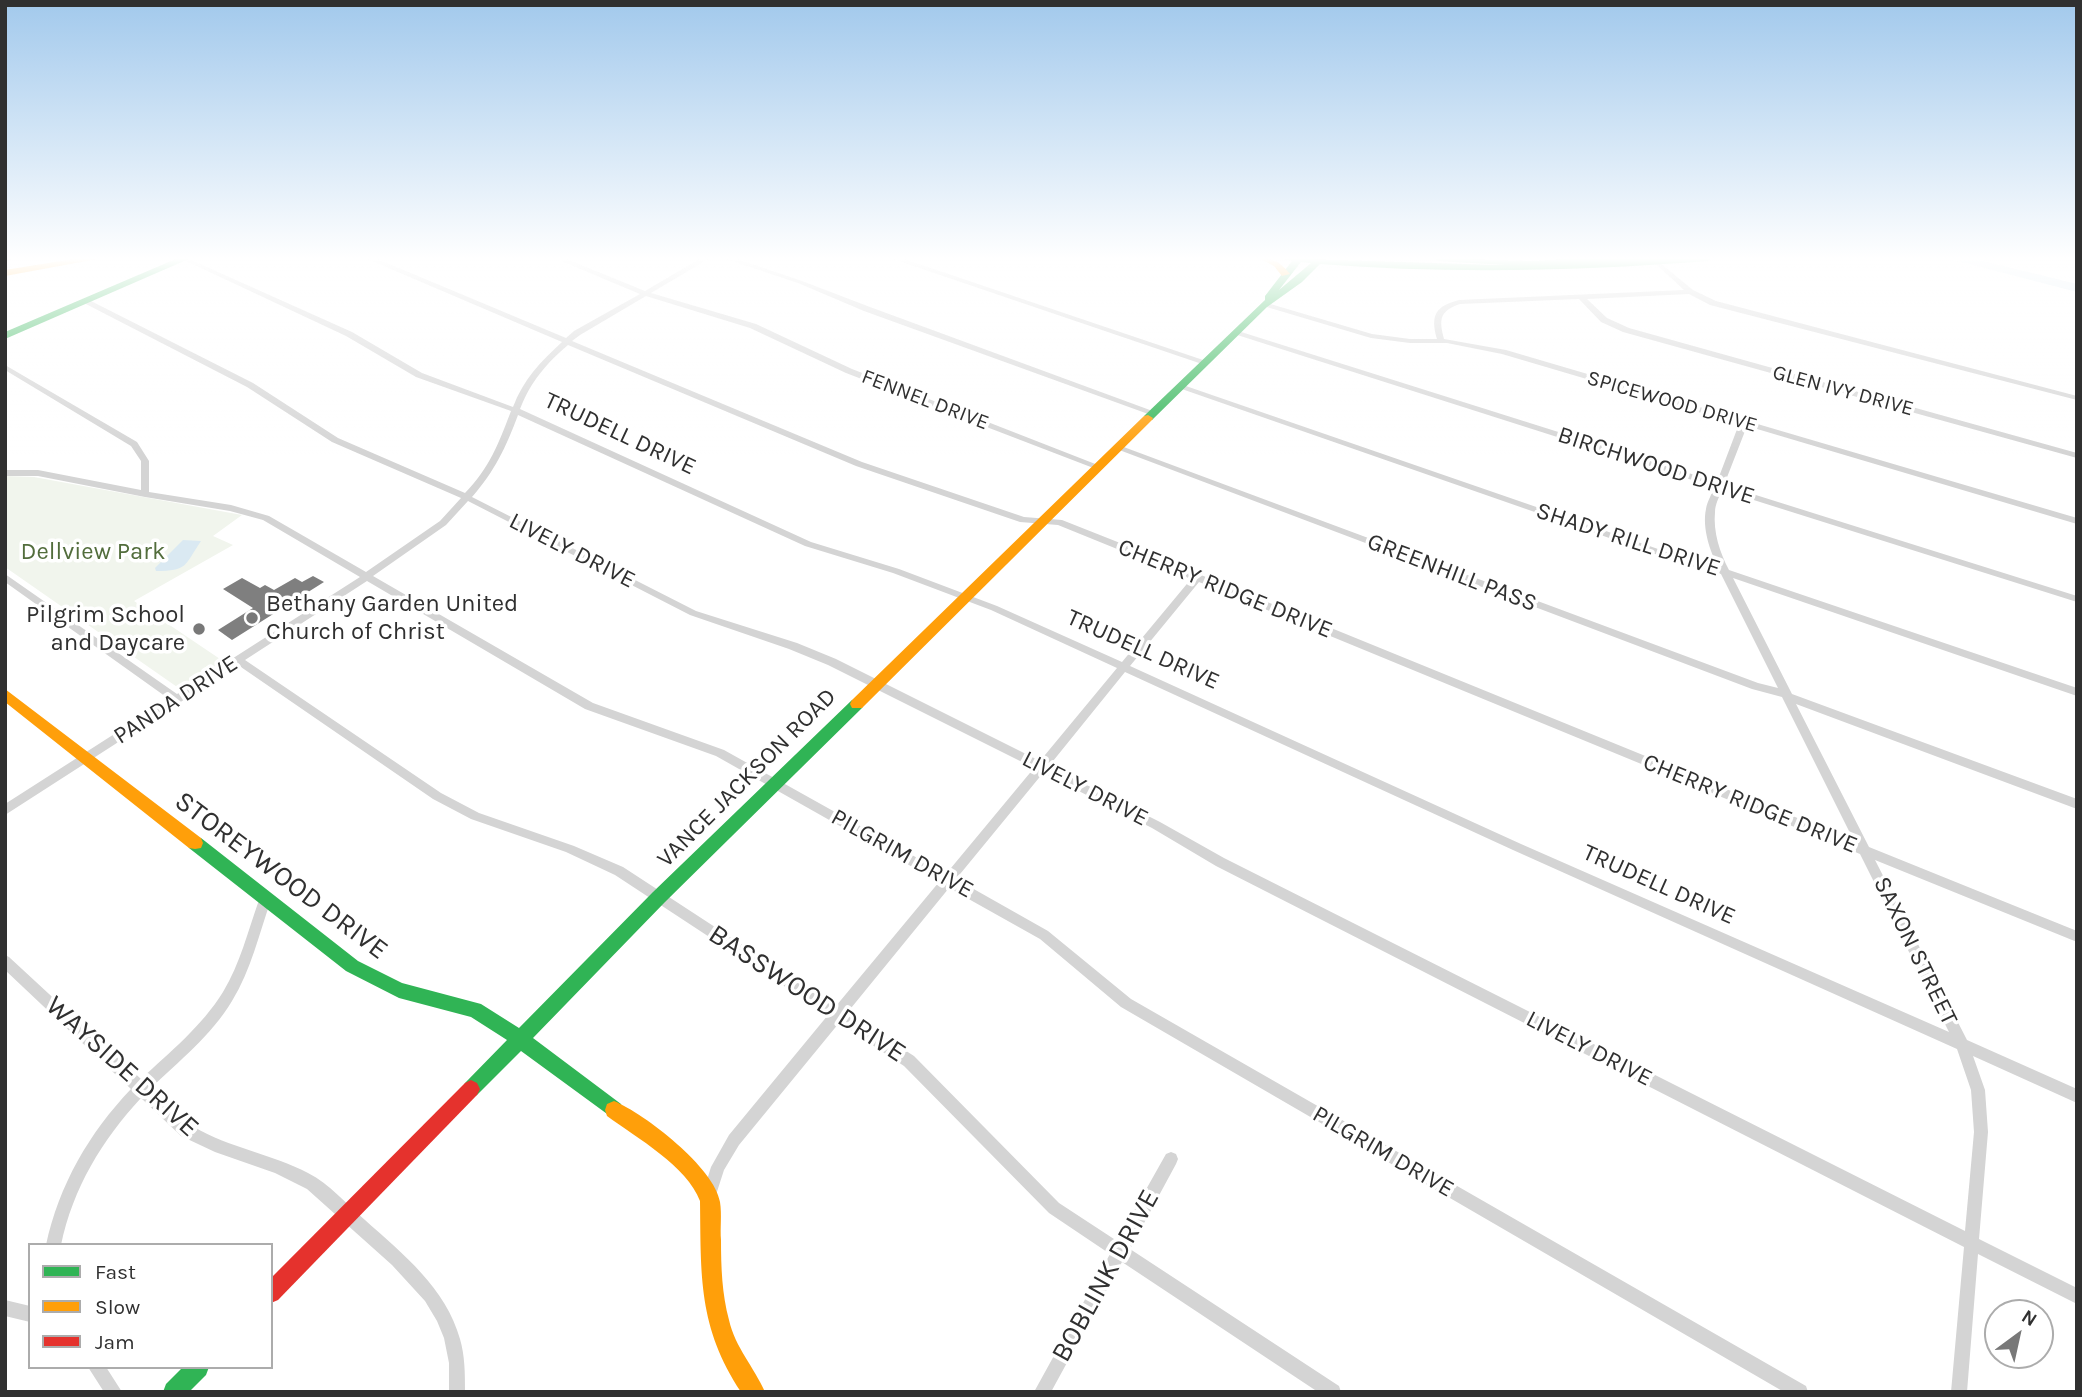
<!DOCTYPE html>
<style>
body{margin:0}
#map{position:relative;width:2082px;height:1397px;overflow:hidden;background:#fff;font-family:Karla,sans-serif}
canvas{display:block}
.frame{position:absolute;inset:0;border:7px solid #303030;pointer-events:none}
.legend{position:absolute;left:28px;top:1243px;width:245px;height:126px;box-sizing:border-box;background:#fff;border:2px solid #acacac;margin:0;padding:9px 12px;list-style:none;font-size:21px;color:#303030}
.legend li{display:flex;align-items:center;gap:14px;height:35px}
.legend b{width:35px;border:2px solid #acacac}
.north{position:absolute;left:1984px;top:1299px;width:70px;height:70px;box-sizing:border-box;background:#fff;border:2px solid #acacac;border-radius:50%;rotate:33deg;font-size:19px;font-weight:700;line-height:28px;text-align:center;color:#303030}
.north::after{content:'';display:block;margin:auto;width:24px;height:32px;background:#787878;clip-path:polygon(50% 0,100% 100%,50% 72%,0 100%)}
</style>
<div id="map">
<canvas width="2082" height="1397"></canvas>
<div class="frame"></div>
<ul class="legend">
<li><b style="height:9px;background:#30b455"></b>Fast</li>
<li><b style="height:9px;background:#ff9f0a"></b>Slow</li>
<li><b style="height:9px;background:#e5322d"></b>Jam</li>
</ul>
<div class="north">N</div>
</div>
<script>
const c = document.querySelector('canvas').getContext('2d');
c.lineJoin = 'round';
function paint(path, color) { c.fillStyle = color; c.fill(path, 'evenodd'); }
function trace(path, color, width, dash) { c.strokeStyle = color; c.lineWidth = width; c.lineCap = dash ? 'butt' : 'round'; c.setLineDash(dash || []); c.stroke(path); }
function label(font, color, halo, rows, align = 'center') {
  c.font = font + ' Karla,sans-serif'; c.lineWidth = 7; c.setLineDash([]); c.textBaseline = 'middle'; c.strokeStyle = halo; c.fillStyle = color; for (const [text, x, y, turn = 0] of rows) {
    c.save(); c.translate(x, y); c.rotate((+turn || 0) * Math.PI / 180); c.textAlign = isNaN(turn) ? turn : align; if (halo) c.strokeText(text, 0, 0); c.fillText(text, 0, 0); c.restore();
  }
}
const green = new Path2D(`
 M5,476L34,477L242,515L213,536L233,545L134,601L223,661L180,689L5,567Z`);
const water = new Path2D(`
 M183,540L201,541C184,566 188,571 156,571L155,568Z`);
const river = new Path2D(`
 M1946,258H1971L2077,284V292Z`);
const building = new Path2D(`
 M313,576L324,582L232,640L218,630L253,608L223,589L242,578L260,588L265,585L274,590L295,578L302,582Z`);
const street = new Path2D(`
 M365,258H375L566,338L574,331L640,294L554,258H564L645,291L701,258H710L651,293L756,324L852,369L1103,467L1102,469H1096L846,373L750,328L646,296L580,335L572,341L862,462L1024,517L1062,520L1201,575L1854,841L1782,697L1752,689L1114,448L1115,446H1121L1758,683L1778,688L1721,574L1681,563L1176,387L1177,385H1183L1687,559L1718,567C1710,551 1702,528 1706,509C1707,502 1712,494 1714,487L1231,333L1238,331L1717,482L1739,424L1502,354L1447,343H1410L1371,338L1260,305L1267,303L1372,334L1410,339H1437C1430,315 1436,306 1459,300L1684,290L1657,265L1656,264L1659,262L1693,290L1716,301L2077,396V400L1710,305L1689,294L1587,299L1607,318L1629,328L2077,453V458L1623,332L1601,322L1579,299L1460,304C1439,311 1439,320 1444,339L1506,350L2077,518V524L1747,426L1724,485L2077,596V602L1722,490C1719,497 1715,505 1715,512C1713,532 1720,553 1729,570L2077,688V696L1733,578L1792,694L2077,799V809L1796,704L1869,847L2077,931V942L1875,860L1967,1040L2077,1089V1103L1973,1056L1985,1090L1988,1132L1979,1239L2077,1288V1304L1978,1254L1967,1392H1951L1964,1247L1216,866L1152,828L1043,773L956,879L1048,931L1131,999L1806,1386L1808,1392H1784L1121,1007L1040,939L949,888L847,1013L914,1056L1059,1203L1117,1241L1166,1154L1171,1152L1176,1154L1178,1159L1176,1164L1130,1249L1339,1386L1341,1392H1318L1122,1262L1051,1392H1034L1110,1254L1049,1213L904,1066L839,1023L739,1145L724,1170L714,1201L709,1203L704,1201L702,1196L711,1167L729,1135L828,1015L615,875L566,852L471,819L433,799L238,665L5,815V804L169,699L5,582V574L177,694L360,577L263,520L230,511L145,497L38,476H5V470H38L141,490V461L131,446L5,370V365L137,442L149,461V492L231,505L269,516L366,572L440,521L461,498L332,442L247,387L82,302L89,300L253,383L338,438L465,493C490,467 498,445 511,411L416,377L346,336L184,260L189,259L352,332L422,373L513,407C523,380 541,361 562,342ZM568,345L856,466L1020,522L1058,525L1191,579L1122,662L997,606L899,569L811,542L520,409C531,381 546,364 568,345ZM518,415L805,546L893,573L991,610L1117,668L1040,761L836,659L797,643L696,611L472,497C495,471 506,447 518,415ZM468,501L690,615L789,649L828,665L1034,768L946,874L724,750L593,703L373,576L446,525ZM367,581L585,709L716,756L939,882L836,1006L623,867L574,846L479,813L441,793L245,660ZM1199,582L1860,854L1949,1032L1521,844L1130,666ZM1125,672L1513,850L1957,1049L1971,1090L1974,1132L1965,1231L1224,858L1160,822L1049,766Z
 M723,258H734L802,281L870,307L1158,413L1154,415H1151L864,311L798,283Z
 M890,258H901L1209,362L1202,364Z
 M265,895L269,896L271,900C259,934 251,970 232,1001C211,1036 179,1061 151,1088C164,1101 178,1118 194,1127C230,1148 272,1154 308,1173C330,1184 346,1204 365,1220C403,1254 446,1288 460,1339C465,1356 465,1374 465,1392H449V1363L444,1338L437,1321L425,1301L392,1265L307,1189L275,1173L215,1152L181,1136L141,1098C102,1140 73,1188 61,1245H46C59,1185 89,1133 131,1089L5,970V955L9,957L141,1079C170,1052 202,1026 223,992C240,964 248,931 259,900L261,896Z
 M5,1300L30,1306V1322L5,1316Z
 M88,1367H106L122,1392H104Z`);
const fast = new Path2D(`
 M5,258H14L5,262Z
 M178,258H191L5,339V332Z
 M1279,258L1496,265H1505L1438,261L1434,258L1534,261L1578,258H1712L1708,261C1579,271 1450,274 1320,264L1302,282L1267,307L1152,420H1144V416L1265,300V296L1292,261ZM1301,262L1311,263L1279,290Z
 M857,699L862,700L864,704L862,708L665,902L533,1038L621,1104L623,1110L621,1116L614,1119L521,1051L477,1095L471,1098L465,1095L462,1089L465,1083L507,1040L471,1017L399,998L346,971L189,848L187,843L189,838L195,837L201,838L358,961L402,983L481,1004L519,1028L653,892L852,700Z
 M183,1367H209L206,1375L189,1392H163L166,1384Z`);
const slow = new Path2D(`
 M79,258H103L5,276V270Z
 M1259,258C1274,258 1280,262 1290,274L1282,276L1274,266Z
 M1148,415L1153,418L1152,420L862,708H852L850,704L852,700L1144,416Z
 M5,689L201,838L203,843L201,848L195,849L189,848L5,702Z
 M614,1101C645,1114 715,1168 720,1202C722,1215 720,1228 721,1240C721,1267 722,1294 729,1320C735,1347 754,1367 765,1392H741C698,1327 701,1276 700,1201C687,1166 637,1138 607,1116L605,1110L607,1104Z`);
const jam = new Path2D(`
 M471,1080L477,1083L480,1089L477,1095L278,1300L271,1303V1278L465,1083Z`);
const markers = [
 [252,618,7,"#787878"],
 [199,629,7,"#787878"]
];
const farStreetnames = [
 ["GLEN IVY DRIVE",1843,391,15],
 ["FENNEL DRIVE",925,400,21],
 ["SPICEWOOD DRIVE",1672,402,16]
];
const streetNames = [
 ["TRUDELL DRIVE",620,434,25],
 ["BIRCHWOOD DRIVE",1656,466,18],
 ["SHADY RILL DRIVE",1628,540,18],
 ["LIVELY DRIVE",572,551,27],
 ["GREENHILL PASS",1452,573,21],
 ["CHERRY RIDGE DRIVE",1225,589,22],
 ["TRUDELL DRIVE",1143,650,24],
 ["PANDA DRIVE",176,700,-33],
 ["VANCE JACKSON ROAD",747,778,-45],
 ["LIVELY DRIVE",1085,789,27],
 ["CHERRY RIDGE DRIVE",1750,804,22],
 ["PILGRIM DRIVE",902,854,29],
 ["TRUDELL DRIVE",1659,885,24],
 ["SAXON STREET",1915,951,64],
 ["LIVELY DRIVE",1589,1049,27],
 ["PILGRIM DRIVE",1383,1152,30]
];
const parkNames = [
 ["Dellview Park",93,552]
];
const poiNames = [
 ["Bethany Garden United",266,604],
 ["Church of Christ",266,632],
 ["Pilgrim School",185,615,"right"],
 ["and Daycare",185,643,"right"]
];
const nearStreetnames = [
 ["STOREYWOOD DRIVE",281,876,37],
 ["BASSWOOD DRIVE",807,994,33],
 ["WAYSIDE DRIVE",122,1067,42],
 ["BOBLINK DRIVE",1106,1276,-61]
];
paint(green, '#f1f5ed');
paint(water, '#dae9f2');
paint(river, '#dae9f2');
paint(building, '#7f7f7f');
paint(street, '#d4d4d4');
paint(fast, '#30b455');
paint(slow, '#ff9f0a');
paint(jam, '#e5322d');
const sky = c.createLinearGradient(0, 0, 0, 454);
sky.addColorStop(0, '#a2c9ec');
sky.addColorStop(0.57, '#fff');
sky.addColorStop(1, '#ffffff00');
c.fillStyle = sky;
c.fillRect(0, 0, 2082, 454);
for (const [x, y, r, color] of markers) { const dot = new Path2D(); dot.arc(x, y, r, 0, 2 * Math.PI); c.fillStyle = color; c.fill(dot); trace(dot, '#fff', 2.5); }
label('21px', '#303030', '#fff', farStreetnames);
label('24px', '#303030', '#fff', streetNames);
label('24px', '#526d3c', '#fff', parkNames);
label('24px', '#303030', '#fff', poiNames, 'left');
label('28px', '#303030', '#fff', nearStreetnames);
</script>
